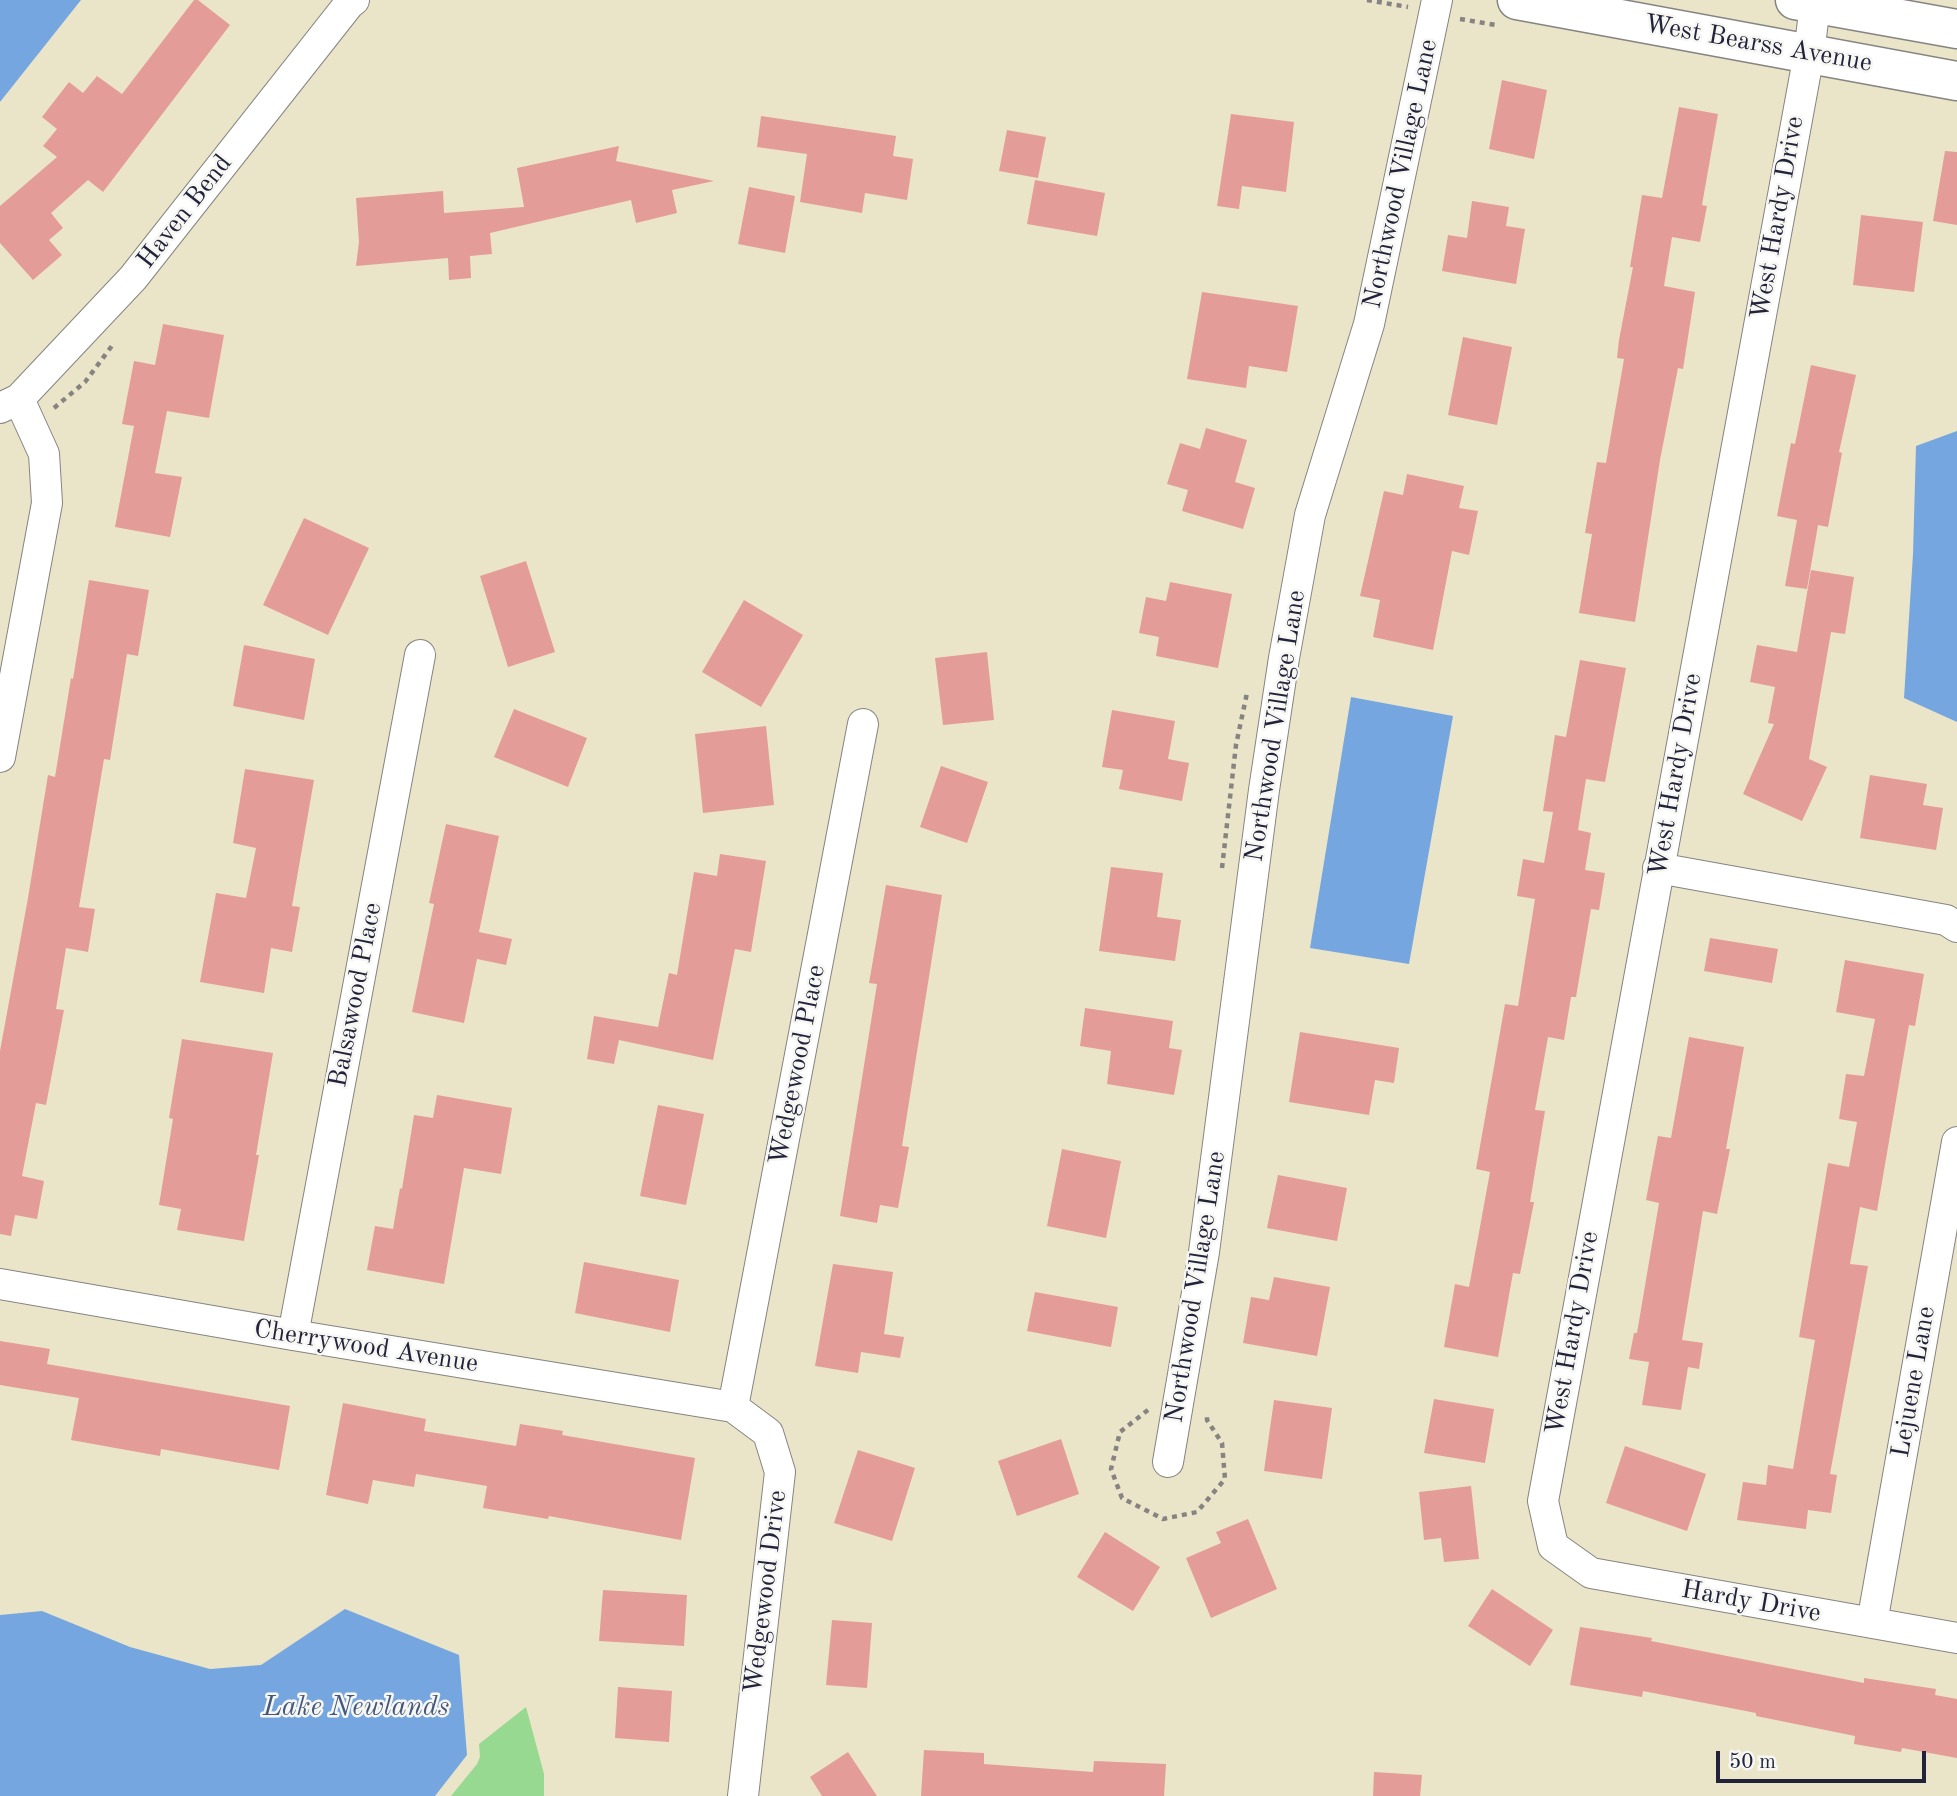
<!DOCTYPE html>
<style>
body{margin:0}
#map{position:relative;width:1957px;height:1796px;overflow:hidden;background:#eae5c8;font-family:"Old Standard TT",serif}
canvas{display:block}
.scale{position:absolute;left:1716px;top:1751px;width:210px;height:32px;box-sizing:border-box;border:4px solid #22223b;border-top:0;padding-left:9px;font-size:21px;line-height:24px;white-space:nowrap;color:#22223b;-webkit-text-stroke:5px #f6f6f2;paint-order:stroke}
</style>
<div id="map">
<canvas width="1957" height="1796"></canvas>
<div class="scale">50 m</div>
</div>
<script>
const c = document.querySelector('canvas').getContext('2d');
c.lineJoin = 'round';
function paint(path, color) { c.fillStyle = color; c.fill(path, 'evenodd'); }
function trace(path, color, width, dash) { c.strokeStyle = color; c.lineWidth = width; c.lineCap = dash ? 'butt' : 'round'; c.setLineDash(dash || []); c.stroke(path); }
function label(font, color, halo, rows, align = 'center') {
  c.font = font + ' "Old Standard TT",serif'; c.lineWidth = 5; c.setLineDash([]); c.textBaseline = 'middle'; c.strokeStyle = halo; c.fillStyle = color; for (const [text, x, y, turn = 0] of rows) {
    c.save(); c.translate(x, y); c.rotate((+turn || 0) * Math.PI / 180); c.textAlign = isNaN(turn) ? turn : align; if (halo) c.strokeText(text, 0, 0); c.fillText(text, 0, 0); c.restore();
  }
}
const green = new Path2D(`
 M526,1707L544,1774V1796H451L477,1764L480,1757L479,1744Z`);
const water = new Path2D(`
 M0,0H81L0,102Z
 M1957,431V722L1904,698L1913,554L1916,446Z
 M1351,697L1453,716L1409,964L1310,948Z
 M345,1609L459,1655L467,1755L435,1796H0V1615L42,1611L130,1647L210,1669L261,1665Z`);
const building = new Path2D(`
 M194,0H198L230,25L103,192L88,180L51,213L63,228L49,240L62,255L33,280L0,243V206L57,157L43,146L57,129L42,117L69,82L83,93L97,76L122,94Z
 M1502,80L1547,90L1534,159L1489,149Z
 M1679,107L1718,114L1702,205L1707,206L1700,242L1672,237L1664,286L1695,292L1683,369L1678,368L1660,460L1635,622L1579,613L1592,534L1585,533L1597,462L1606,463L1624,359L1617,358L1619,340L1633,267H1630L1642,195L1662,198Z
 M1231,114L1294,122L1286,192L1242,186L1239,209L1217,206Z
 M761,116L896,136L893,156L913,159L907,200L865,193L862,213L800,202L807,154L757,147Z
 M1007,130L1046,137L1038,178L999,171Z
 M619,146L616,161L714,181L672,190L677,213L636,223L631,200L490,233L492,254L470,256L471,278L449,280L448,258L356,266L359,242L356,198L443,191L444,213L524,207L517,168Z
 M1945,151L1957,152V225L1933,221Z
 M1035,180L1105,193L1097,236L1027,224Z
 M749,187L795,196L785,253L738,244Z
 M1472,201L1509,207L1506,226L1525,229L1516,284L1442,271L1448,235L1467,238Z
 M1861,215L1923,222L1914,292L1853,285Z
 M1202,292L1298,306L1287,372L1249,366L1246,388L1187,379Z
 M163,324L224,335L209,418L167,411L155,473L182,477L170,537L115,527L134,426L122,424L134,361L155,365Z
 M1463,337L1512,347L1497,425L1448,415Z
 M1811,365L1856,375L1839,452L1842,453L1828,527L1818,525L1807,589L1785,586L1797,520L1777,516L1791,443L1795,444Z
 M1206,428L1247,440L1235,482L1255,488L1243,529L1182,511L1188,490L1167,484L1180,443L1200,449Z
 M1407,474L1464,486L1459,508L1478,511L1469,555L1452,551L1433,650L1373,637L1380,600L1360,596L1384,491L1403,495Z
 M304,518L369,548L328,635L263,605Z
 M526,561L555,652L508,667L480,576Z
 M1811,570L1854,577L1845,634L1831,632L1809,759L1827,767L1802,821L1743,794L1774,724L1768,723L1775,687L1750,682L1757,645L1797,652Z
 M89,580L149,590L138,656L127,654L110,760L104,759L79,907L95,909L88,952L66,948L56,1009L64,1010L46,1105L36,1103L22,1176L44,1181L37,1219L15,1215L11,1236L0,1234V1051L28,898L48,775L55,777L71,678L73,679Z
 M1170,582L1232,594L1218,668L1156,656L1159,637L1139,633L1146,597L1166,601Z
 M744,600L803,635L761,707L702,672Z
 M244,645L315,659L304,720L233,706Z
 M987,652L994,720L943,725L935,658Z
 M1580,660L1626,668L1605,782L1586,779L1578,830L1591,833L1585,870L1605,873L1599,910L1591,909L1576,997H1571L1564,1040L1548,1037L1535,1110L1545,1111L1530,1202H1534L1520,1274L1513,1273L1498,1357L1444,1347L1455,1284L1469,1287L1490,1172L1476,1169L1505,1004L1518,1006L1535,899L1517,896L1523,859L1544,863L1553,812L1543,811L1555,735L1566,737Z
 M514,709L587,738L568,787L494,757Z
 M1112,710L1175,721L1168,759L1189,763L1182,801L1119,789L1123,770L1102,767Z
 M766,726L774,805L703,813L695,734Z
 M941,766L988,782L967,843L920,827Z
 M245,769L314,780L292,906L300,907L292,952L271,948L264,993L200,982L216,893L246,898L256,848L233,843Z
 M1870,775L1927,784L1923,805L1943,808L1936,850L1860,838Z
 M446,824L499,836L479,932L512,939L506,965L477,959L464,1023L412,1012L434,904L429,903Z
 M720,854L766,861L751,952L735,949L713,1060L619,1040L614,1064L587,1059L594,1016L658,1027L669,973L677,975L694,872L717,876Z
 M1111,867L1163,873L1157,917L1181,920L1175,961L1099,951Z
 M886,885L942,895L902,1146L909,1147L898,1208L880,1205L877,1223L840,1216L877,984L869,983Z
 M1710,938L1778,949L1772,983L1704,971Z
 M1845,960L1924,974L1915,1026L1909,1025L1877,1211L1860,1207L1850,1264L1868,1266L1830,1474L1837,1475L1831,1513L1808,1510L1806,1529L1737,1520L1743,1482L1766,1485L1768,1465L1793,1469L1815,1340L1799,1337L1828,1163L1849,1167L1857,1122L1839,1119L1846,1074L1864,1076L1875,1019L1836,1012Z
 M1085,1008L1173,1021L1169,1048L1182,1050L1174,1095L1107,1084L1111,1051L1080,1046Z
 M1300,1032L1399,1048L1394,1083L1375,1080L1369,1115L1289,1102Z
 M1689,1037L1744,1047L1726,1149H1730L1717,1214L1703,1211L1682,1340L1703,1343L1699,1369L1688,1367L1681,1410L1642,1405L1649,1362L1629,1359L1634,1333H1637L1659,1203L1646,1200L1658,1136L1671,1138Z
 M182,1039L273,1053L256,1155H259L244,1241L177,1230L181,1209L159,1205L173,1119L169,1118Z
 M437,1095L512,1108L501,1174L464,1168L444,1284L367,1270L375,1226L393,1229L400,1188L402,1189L414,1115L433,1118Z
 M658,1105L704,1114L686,1205L640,1196Z
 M1062,1149L1121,1161L1106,1238L1047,1226Z
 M1278,1175L1347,1188L1337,1241L1267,1228Z
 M584,1262L679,1280L670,1332L575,1313Z
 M833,1264L893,1272L884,1334L904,1337L900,1358L861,1352L858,1373L815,1366Z
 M1274,1277L1330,1287L1317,1356L1243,1343L1251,1297L1269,1300Z
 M1035,1292L1118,1307L1111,1347L1027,1331Z
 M0,1341L50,1349L47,1364L290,1406L279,1470L161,1449L160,1456L71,1440L79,1398L0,1385Z
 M1434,1399L1494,1409L1485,1463L1424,1453Z
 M1274,1400L1332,1408L1322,1479L1264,1471Z
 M343,1403L426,1419L424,1431L516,1446L520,1424L563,1431L562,1435L695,1458L681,1540L549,1516L548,1519L483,1508L487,1486L416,1474L414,1487L373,1480L368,1504L326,1495Z
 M1061,1439L1079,1494L1017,1516L998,1461Z
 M1625,1446L1706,1474L1687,1531L1606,1503Z
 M858,1450L915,1468L892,1541L834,1523Z
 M1471,1486L1479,1559L1444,1562L1441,1538L1424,1540L1419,1492Z
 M1248,1519L1277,1589L1211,1618L1186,1558L1221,1543L1216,1532Z
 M1105,1532L1160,1567L1133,1611L1077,1577Z
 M1492,1589L1553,1630L1530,1666L1468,1626Z
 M603,1590L687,1595L684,1646L599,1641Z
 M832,1620L872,1623L867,1688L826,1685Z
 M1580,1627L1652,1638L1651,1641L1864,1683V1678L1936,1689L1935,1695L1957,1699V1758L1902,1748L1901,1752L1854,1744L1855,1736L1756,1716V1713L1643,1691L1642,1697L1570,1685Z
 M618,1687L672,1691L669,1742L615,1738Z
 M924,1750L984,1753V1764L1093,1772L1094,1761L1166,1764L1164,1796H921Z
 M848,1752L877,1796H822L810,1777Z
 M1374,1772L1422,1775L1420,1796H1373Z`);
const path = new Path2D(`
 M1367,0L1408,7
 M1460,19L1496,25
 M54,408L85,382L114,343
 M1222,868L1236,745L1247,693
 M1148,1410L1120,1432L1111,1469L1122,1498L1163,1519L1197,1512L1225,1479L1222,1443L1207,1420V1417`);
const minor = new Path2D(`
 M1815,4L1809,54L1543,1501L1553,1546L1591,1573L1957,1638
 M0,408L19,399L133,278L349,4L354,0
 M0,757L47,503L44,454L19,399
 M1658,868L1946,920L1957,927
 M0,1284L293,1335L733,1407L768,1433L780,1472L743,1796
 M293,1335L420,655
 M733,1407L863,724
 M1168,1462L1204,1252L1264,790L1284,658L1310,515L1369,324L1437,0
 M1872,1623L1957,1142`);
const secondary = new Path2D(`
 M1517,0L1957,81
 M1795,0L1957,29`);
const streetNames = [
 ["West Bearss Avenue",1758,44,10],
 ["Northwood Village Lane",1401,174,-78],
 ["Haven Bend",185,212,-52],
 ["West Hardy Drive",1778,218,-80],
 ["Northwood Village Lane",1276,726,-81],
 ["West Hardy Drive",1676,775,-80],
 ["Balsawood Place",356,995,-79],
 ["Wedgewood Place",798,1065,-79],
 ["Northwood Village Lane",1196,1287,-81],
 ["West Hardy Drive",1573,1333,-80],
 ["Cherrywood Avenue",366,1347,9],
 ["Lejuene Lane",1914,1382,-80],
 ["Wedgewood Drive",766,1592,-83],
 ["Hardy Drive",1751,1602,10]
];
const waterNames = [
 ["Lake Newlands",356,1708]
];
paint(green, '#97d990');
paint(water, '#75a6e0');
paint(building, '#e49c99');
trace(minor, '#868482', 32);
trace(secondary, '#868482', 41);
trace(path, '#868482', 4.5, [5, 5]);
trace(minor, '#fff', 30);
trace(secondary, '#fff', 38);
label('26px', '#22223b', '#f6f6f2', streetNames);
label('italic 28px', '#43577d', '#f6f6f2', waterNames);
</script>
